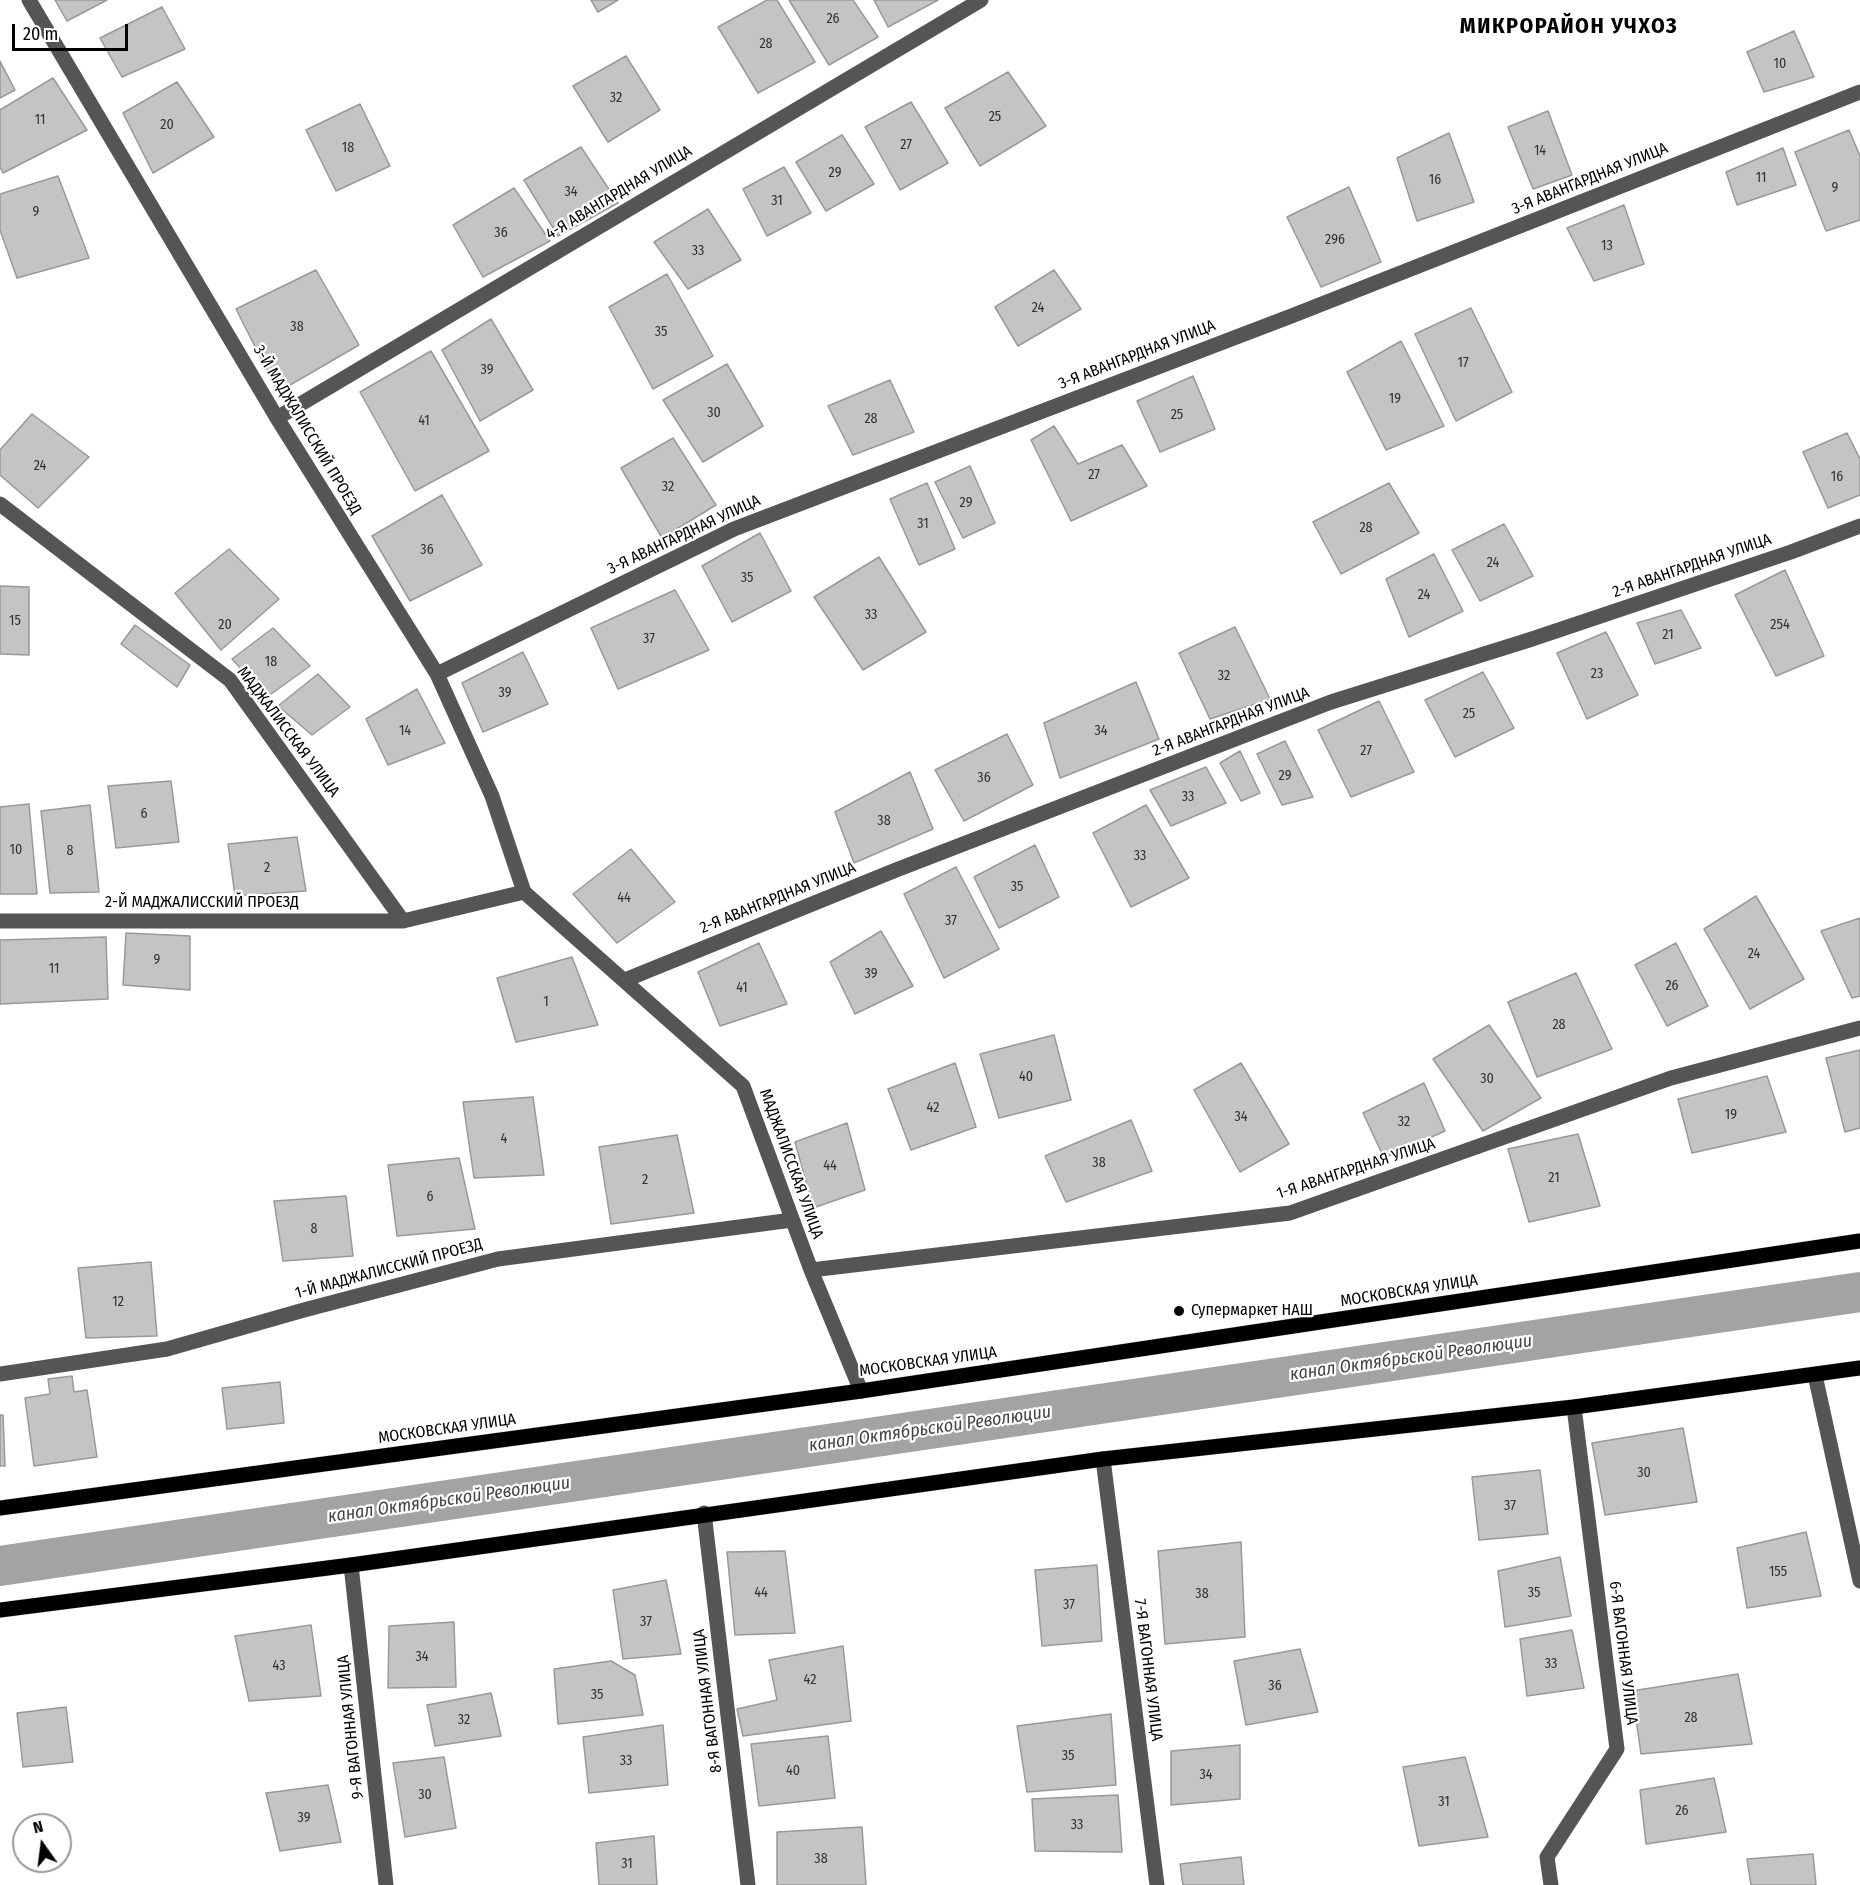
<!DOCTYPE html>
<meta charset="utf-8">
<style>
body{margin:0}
#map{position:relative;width:1860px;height:1885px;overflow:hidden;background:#fff;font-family:"Fira Sans Condensed",sans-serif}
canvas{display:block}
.north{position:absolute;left:12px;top:1813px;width:60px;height:60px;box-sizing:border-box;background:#fff;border:2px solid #999;border-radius:50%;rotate:346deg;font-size:16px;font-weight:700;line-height:24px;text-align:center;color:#000}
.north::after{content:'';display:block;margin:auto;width:21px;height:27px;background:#000;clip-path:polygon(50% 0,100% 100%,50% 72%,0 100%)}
.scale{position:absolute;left:12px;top:24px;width:116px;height:27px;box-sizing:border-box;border:3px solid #000;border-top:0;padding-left:8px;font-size:18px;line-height:21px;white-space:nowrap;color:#000;-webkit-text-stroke:4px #fff;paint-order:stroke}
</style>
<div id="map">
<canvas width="1860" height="1885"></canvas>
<div class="north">N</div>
<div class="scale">20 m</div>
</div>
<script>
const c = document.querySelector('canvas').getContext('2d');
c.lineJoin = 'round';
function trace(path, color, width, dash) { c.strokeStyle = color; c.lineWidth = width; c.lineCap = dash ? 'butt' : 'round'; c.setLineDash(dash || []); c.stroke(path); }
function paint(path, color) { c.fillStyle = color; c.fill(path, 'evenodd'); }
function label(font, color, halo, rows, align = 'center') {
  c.font = font + ' "Fira Sans Condensed",sans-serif'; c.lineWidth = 4.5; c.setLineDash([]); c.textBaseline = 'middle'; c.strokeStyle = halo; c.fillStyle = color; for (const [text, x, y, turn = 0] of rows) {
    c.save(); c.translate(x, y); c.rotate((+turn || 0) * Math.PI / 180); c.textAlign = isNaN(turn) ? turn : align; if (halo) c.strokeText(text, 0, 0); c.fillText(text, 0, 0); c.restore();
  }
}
const canal = new Path2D(`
 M0,1566L1860,1292`);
const building = new Path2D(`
 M55,0H107L67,21Z
 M591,0H618L598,12Z
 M767,0H777L815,62L758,93L718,27Z
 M789,0H853L878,37L829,65Z
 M874,0H938L888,27Z
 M162,7L185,49L122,77L100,38Z
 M1794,31L1814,77L1764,92L1747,52Z
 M626,56L660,110L608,142L573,86Z
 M0,61L15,90L0,98Z
 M1008,72L1046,126L980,166L945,108Z
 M53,78L87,130L3,173L0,167V110Z
 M177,82L214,137L153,173L123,113Z
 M911,102L948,163L900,190L865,127Z
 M360,104L390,166L336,191L306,130Z
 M1548,111L1572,175L1533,189L1508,127Z
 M1849,130L1860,156V220L1826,231L1795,152Z
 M1449,133L1474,202L1417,221L1397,158Z
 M842,135L874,184L826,211L796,162Z
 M581,147L618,203L558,236L524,180Z
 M1783,148L1796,185L1737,205L1726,172Z
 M784,167L811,213L767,236L743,189Z
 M58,176L89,258L17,278L0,230V194Z
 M1349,187L1381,262L1321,287L1287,217Z
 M514,188L550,241L483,277L453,225Z
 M1624,205L1644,264L1594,281L1567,228Z
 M708,209L741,260L688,289L654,242Z
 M316,270L359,345L278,392L236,309Z
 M1054,270L1081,309L1018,346L995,307Z
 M667,274L713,356L653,389L609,307Z
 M1471,308L1512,392L1456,421L1415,334Z
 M491,319L533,390L480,421L442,350Z
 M1401,341L1444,426L1386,450L1347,372Z
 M431,351L489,451L415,491L360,392Z
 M727,364L763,426L703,462L663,400Z
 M1193,376L1215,429L1160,452L1137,401Z
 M890,380L914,432L853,455L828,406Z
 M32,414L89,457L38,508L0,475V450Z
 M1054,426L1078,464L1122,445L1147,486L1071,521L1031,440Z
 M1847,433L1860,459V495L1828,508L1803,452Z
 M673,438L716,505L662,538L621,468Z
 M970,466L995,523L963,538L935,482Z
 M927,483L955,549L919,565L890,499Z
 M1389,483L1419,533L1341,574L1313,522Z
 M442,495L482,565L410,601L372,536Z
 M1504,524L1533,576L1480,601L1452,550Z
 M760,533L791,591L732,622L702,566Z
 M229,549L279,599L221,650L175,593Z
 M1434,554L1463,611L1409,637L1386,579Z
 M879,557L926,632L863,670L814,597Z
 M1785,570L1824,656L1776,676L1735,595Z
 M0,586L29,587V655L0,654Z
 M675,590L709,650L618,689L591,628Z
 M1681,610L1701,648L1655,664L1637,623Z
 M135,625L190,665L177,687L121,644Z
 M1235,627L1270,699L1210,719L1179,653Z
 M273,628L310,666L267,697L232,659Z
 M1606,632L1638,695L1587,719L1557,653Z
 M523,652L548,704L483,732L462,683Z
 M1483,672L1514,728L1455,757L1425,700Z
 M318,674L350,707L312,735L278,706Z
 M1136,682L1159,739L1060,778L1044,723Z
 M417,689L445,743L388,765L366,719Z
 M1379,701L1414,772L1351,797L1318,730Z
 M1007,734L1033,785L964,821L935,770Z
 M1285,741L1313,797L1282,805L1257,754Z
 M1240,751L1260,793L1241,801L1220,763Z
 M1206,767L1226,803L1171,826L1150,790Z
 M910,772L933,829L854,863L835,812Z
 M171,781L179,842L116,848L108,786Z
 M29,804L37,894H0V807Z
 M90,805L99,892L50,893L41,811Z
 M1146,805L1189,878L1131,907L1093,833Z
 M297,837L306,891L235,896L228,844Z
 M1035,845L1059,897L999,928L974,877Z
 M631,849L675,902L617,943L573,894Z
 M956,867L999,949L944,978L904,894Z
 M1756,896L1804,979L1750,1009L1704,929Z
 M1860,918V996L1852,998L1821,931Z
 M881,931L913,986L855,1014L830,962Z
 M126,933L190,936V990L123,985Z
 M106,937L108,999L0,1004V940Z
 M759,943L787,1004L720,1026L698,972Z
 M1676,943L1708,1006L1667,1026L1635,965Z
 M572,957L598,1025L516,1042L497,978Z
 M1576,973L1612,1049L1537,1077L1508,1002Z
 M1489,1025L1541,1098L1483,1131L1433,1059Z
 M1054,1035L1071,1100L999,1118L980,1054Z
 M1860,1050V1128L1845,1132L1826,1058Z
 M955,1063L976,1127L911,1150L888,1089Z
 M1241,1063L1289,1144L1240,1172L1194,1090Z
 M1767,1076L1786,1132L1692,1153L1678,1099Z
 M1424,1083L1445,1131L1384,1158L1363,1113Z
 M533,1097L544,1175L474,1178L463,1102Z
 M1131,1120L1152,1171L1066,1202L1045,1156Z
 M847,1123L865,1190L813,1208L795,1142Z
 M1578,1134L1600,1206L1529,1222L1508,1149Z
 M677,1135L694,1213L611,1224L599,1147Z
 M459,1158L475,1229L397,1236L388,1165Z
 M346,1196L353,1256L283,1261L274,1201Z
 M151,1262L157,1336L86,1338L78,1268Z
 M72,1376L74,1392L87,1390L97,1457L34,1466L25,1398L50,1394L48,1379Z
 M280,1382L284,1423L227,1429L222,1388Z
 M0,1415H3L5,1466H0Z
 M1683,1428L1697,1502L1605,1515L1592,1443Z
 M1540,1470L1548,1534L1479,1540L1472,1477Z
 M1806,1532L1821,1596L1747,1608L1737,1548Z
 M1241,1542L1245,1637L1165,1644L1158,1551Z
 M785,1551L795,1633L735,1635L727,1552Z
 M1560,1557L1571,1616L1505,1627L1498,1571Z
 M1097,1565L1102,1641L1042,1646L1035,1570Z
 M666,1580L681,1654L623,1659L613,1590Z
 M454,1622L456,1687L388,1688L389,1626Z
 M311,1625L321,1696L249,1701L235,1636Z
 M1572,1630L1584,1688L1527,1696L1520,1639Z
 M843,1646L851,1721L743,1736L737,1709L777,1700L769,1660Z
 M1300,1649L1318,1712L1246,1725L1234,1661Z
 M611,1661L635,1675L643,1715L558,1724L554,1669Z
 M1738,1674L1752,1744L1641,1754L1632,1691Z
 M491,1693L501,1736L435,1746L427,1705Z
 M66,1707L73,1762L23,1767L17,1713Z
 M1111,1714L1116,1785L1027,1792L1017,1726Z
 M663,1725L668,1785L589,1793L583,1737Z
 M828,1736L835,1798L759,1806L751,1744Z
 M1240,1745V1799L1171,1805V1751Z
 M444,1757L456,1828L405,1837L393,1763Z
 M1465,1757L1488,1837L1419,1846L1403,1767Z
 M1714,1778L1726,1832L1646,1844L1640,1790Z
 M328,1785L341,1842L280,1851L266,1793Z
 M1118,1795L1122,1852L1035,1851L1032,1799Z
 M862,1827L866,1885H777V1832Z
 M654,1836L657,1885H599L596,1843Z
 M1813,1854L1816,1885H1751L1747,1859Z
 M1241,1857L1244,1885H1183L1180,1864Z`);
const minor = new Path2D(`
 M29,0L277,418L437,674L492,796L524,892
 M277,418L981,0
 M0,504L230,680L403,921
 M437,674L734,529L1294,315L1860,92
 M524,892L743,1086L811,1270L861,1391
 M0,921H403L524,892
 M625,980L896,870L1331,702L1529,640L1791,552L1860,526
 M811,1270L1290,1213L1671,1078L1860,1028
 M0,1374L167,1349L304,1310L498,1259L792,1220
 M1815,1375L1860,1581
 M1103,1459L1157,1885
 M704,1513L748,1885
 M351,1565L386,1885
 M1551,1885L1547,1857L1617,1749L1574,1407`);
const major = new Path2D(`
 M0,1508L861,1391L1860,1241
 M0,1610L351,1565L1103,1459L1574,1407L1860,1368`);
const markers = [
 [1179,1311,6,"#000"]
];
const numberNames = [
 ["26",833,19],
 ["28",766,44],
 ["10",1780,64],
 ["32",616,98],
 ["25",995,117],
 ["11",40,120],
 ["20",167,125],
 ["27",906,145],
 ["18",348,148],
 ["14",1540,151],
 ["29",835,173],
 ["11",1761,178],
 ["16",1435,180],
 ["9",1835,188],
 ["34",571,192],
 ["31",777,201],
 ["9",36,212],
 ["36",501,233],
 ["296",1335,240],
 ["13",1607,246],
 ["33",698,251],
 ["24",1038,308],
 ["38",297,327],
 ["35",661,332],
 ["17",1463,363],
 ["39",487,370],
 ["19",1395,399],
 ["30",714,413],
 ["25",1177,415],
 ["28",871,419],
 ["41",424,421],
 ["24",40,466],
 ["27",1094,475],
 ["16",1837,477],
 ["32",668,487],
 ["29",966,503],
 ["31",923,524],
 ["28",1366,528],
 ["36",427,550],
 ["24",1493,563],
 ["35",747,578],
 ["24",1424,595],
 ["33",871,615],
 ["15",15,621],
 ["20",225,625],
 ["254",1780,625],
 ["21",1668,635],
 ["37",649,639],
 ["18",271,662],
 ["23",1597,674],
 ["32",1224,676],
 ["39",505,693],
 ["25",1469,714],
 ["14",405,731],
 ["34",1101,731],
 ["27",1366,751],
 ["29",1285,776],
 ["36",984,778],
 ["33",1188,797],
 ["6",144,814],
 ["38",884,821],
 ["10",16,850],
 ["8",70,851],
 ["33",1140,856],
 ["2",267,868],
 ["35",1017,887],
 ["44",624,898],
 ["37",951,921],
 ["24",1754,954],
 ["9",157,960],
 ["11",54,969],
 ["39",871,974],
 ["26",1672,986],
 ["41",742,988],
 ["1",546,1002],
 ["28",1559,1025],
 ["40",1026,1077],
 ["30",1487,1079],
 ["42",933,1108],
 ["19",1731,1115],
 ["34",1241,1117],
 ["32",1404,1122],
 ["4",504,1139],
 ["38",1099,1163],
 ["44",830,1166],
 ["21",1554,1178],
 ["2",645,1180],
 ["6",430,1197],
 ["8",314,1229],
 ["12",118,1302],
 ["30",1644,1473],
 ["37",1510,1506],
 ["155",1778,1572],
 ["44",761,1593],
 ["35",1534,1593],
 ["38",1202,1594],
 ["37",1069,1605],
 ["37",646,1622],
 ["34",422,1657],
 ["33",1551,1664],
 ["43",279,1666],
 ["42",810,1680],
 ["36",1275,1686],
 ["35",597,1695],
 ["28",1691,1718],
 ["32",464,1720],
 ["35",1068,1756],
 ["33",626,1761],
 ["40",793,1771],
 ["34",1206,1775],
 ["30",425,1795],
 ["31",1444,1802],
 ["26",1682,1811],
 ["39",304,1818],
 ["33",1077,1825],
 ["38",821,1859],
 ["31",627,1864]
];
const streetNames = [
 ["3-Я АВАНГАРДНАЯ УЛИЦА",1590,179,-22],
 ["4-Я АВАНГАРДНАЯ УЛИЦА",619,193,-31],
 ["3-Я АВАНГАРДНАЯ УЛИЦА",1137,355,-21],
 ["3-Й МАДЖАЛИССКИЙ ПРОЕЗД",307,430,59],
 ["3-Я АВАНГАРДНАЯ УЛИЦА",684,535,-25],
 ["2-Я АВАНГАРДНАЯ УЛИЦА",1692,566,-19],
 ["2-Я АВАНГАРДНАЯ УЛИЦА",1231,722,-21],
 ["МАДЖАЛИССКАЯ УЛИЦА",288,732,53],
 ["2-Я АВАНГАРДНАЯ УЛИЦА",778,898,-22],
 ["2-Й МАДЖАЛИССКИЙ ПРОЕЗД",202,903],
 ["МАДЖАЛИССКАЯ УЛИЦА",791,1164,70],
 ["1-Я АВАНГАРДНАЯ УЛИЦА",1356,1169,-18],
 ["1-Й МАДЖАЛИССКИЙ ПРОЕЗД",389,1269,-15],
 ["МОСКОВСКАЯ УЛИЦА",1409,1291,-9],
 ["МОСКОВСКАЯ УЛИЦА",928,1362,-8],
 ["МОСКОВСКАЯ УЛИЦА",447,1429,-8],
 ["6-Я ВАГОННАЯ УЛИЦА",1623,1653,83],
 ["7-Я ВАГОННАЯ УЛИЦА",1148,1670,83],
 ["8-Я ВАГОННАЯ УЛИЦА",708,1701,-97],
 ["9-Я ВАГОННАЯ УЛИЦА",351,1727,-96]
];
const poiNames = [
 ["Супермаркет НАШ",1191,1311]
];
const waterNames = [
 ["канал Октябрьской Революции",1411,1358,-8],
 ["канал Октябрьской Революции",930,1429,-8],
 ["канал Октябрьской Революции",449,1500,-8]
];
const districtNames = [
 ["МИКРОРАЙОН УЧХОЗ",1569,27]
];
trace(canal, '#a3a3a3', 40);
paint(building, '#c4c4c4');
trace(building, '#999', 1.5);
trace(major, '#dbdbdb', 16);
trace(minor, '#555', 15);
trace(major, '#000', 15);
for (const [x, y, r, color] of markers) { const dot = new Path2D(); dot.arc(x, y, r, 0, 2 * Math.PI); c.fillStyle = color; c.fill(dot); trace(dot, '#fff', 2); }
label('14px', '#313131', null, numberNames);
label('16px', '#000', '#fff', streetNames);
label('16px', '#000', '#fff', poiNames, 'left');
label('italic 18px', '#444', '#fff', waterNames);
c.letterSpacing = '1.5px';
label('bold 22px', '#000', '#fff', districtNames);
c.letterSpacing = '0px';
</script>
